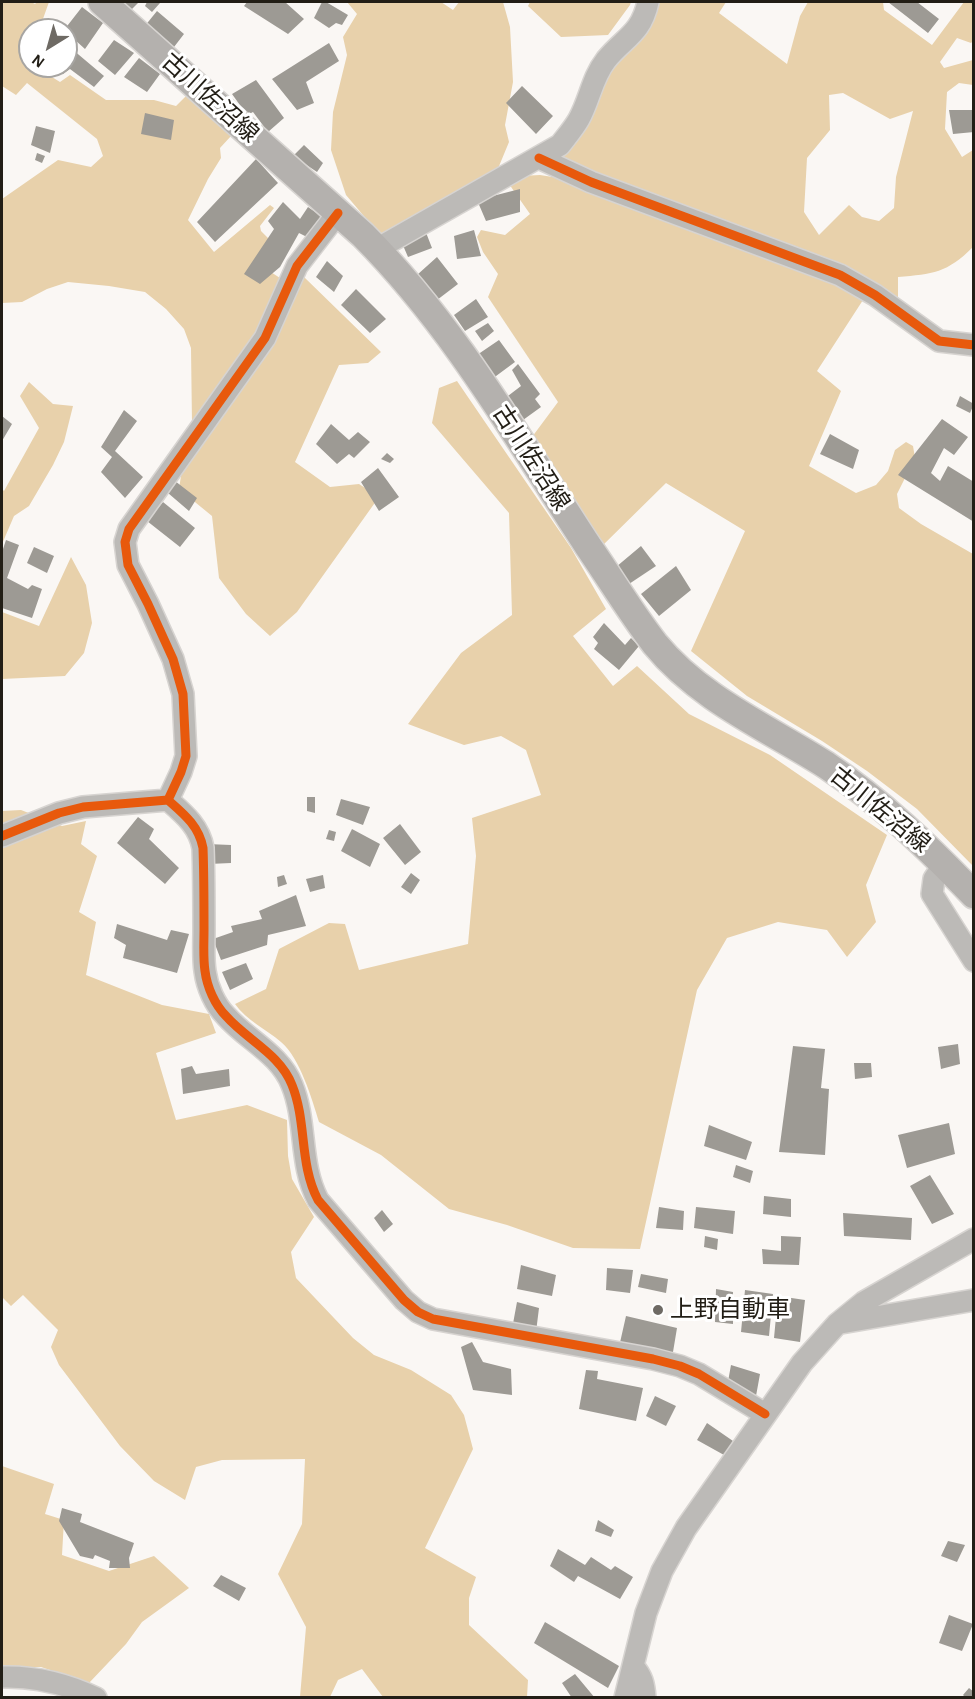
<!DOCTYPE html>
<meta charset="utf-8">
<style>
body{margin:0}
#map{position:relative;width:975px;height:1699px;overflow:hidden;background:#faf7f4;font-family:"Alegreya Sans",sans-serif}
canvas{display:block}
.frame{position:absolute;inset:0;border:3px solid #221e16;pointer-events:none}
.north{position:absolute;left:18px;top:18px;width:60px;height:60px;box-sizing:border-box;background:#fff;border:2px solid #a7a5a2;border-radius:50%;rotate:217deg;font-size:16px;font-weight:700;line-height:24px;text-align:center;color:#221e16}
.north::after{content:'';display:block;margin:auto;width:21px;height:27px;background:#6e6a64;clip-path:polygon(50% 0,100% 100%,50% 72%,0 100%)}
</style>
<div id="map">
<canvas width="975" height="1699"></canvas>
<div class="frame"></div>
<div class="north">N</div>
</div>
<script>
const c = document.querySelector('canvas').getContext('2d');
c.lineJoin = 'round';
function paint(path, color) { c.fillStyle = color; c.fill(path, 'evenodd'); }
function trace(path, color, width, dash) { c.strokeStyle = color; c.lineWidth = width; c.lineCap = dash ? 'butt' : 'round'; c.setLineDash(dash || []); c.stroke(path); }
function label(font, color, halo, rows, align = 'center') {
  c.font = font + ' "Alegreya Sans","Noto Sans JP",sans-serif'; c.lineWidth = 6; c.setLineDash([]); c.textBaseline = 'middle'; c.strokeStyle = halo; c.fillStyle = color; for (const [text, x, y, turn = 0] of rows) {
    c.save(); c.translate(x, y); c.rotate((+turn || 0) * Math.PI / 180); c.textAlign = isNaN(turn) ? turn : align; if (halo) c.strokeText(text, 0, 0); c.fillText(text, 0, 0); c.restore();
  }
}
const forest = new Path2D(`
 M2,2H31L35,4L37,2H49L39,30H30V53L27,62L30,66H34L60,82L70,75L106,100H154L176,106L188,94L231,136L220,148L221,158L208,179L188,220L214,252L270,205L274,208L260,226L261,231L270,240L257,263L280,278L304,277L381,352L368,363L339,365L295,462L330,487L359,484L379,497L297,612L270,636L246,614L219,578L212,516L179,489L184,456L192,424L191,348L184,329L166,309L145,292L109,286L68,282L47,289L22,302L2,303V199L58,160L91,167L103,156L97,139L27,83L16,95L2,86Z
 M347,2H441L453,10L459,2H503L510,27L513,82L505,125L509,142L497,171L384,235L374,228L346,195L331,150L333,112L347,55L343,37L357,14Z
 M530,2H631L630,5L608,35L561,37L528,6Z
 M655,2H726L719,13L787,64L800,16L808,2H883L884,10L932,45L964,2H973V41L971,43L957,38L940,62L944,68L973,60V85L959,83L947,92L945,129L962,157L973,150V247C947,273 933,274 898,277V301L556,158L604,78ZM843,93L890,119L913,111L896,177L894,208L879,221L862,217L849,205L819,235L804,212L807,158L830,130L829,95Z
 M540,175L559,178L586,191L830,281L863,300L817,371L841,391L809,466L856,493L876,485L888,471L895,450L906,442L913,446L915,458L897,494L899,508L921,524L973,554V866L917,809L867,771L822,741L747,696L691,651L745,531L666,483L599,549L532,437L558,402L488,297L498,274L483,252L477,237L481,230L505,235L530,214L509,184L521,176Z
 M457,381L571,548L606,609L573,636L613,686L637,666L689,714L770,755L887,835L866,885L876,922L847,957L827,930L778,922L727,938L697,990L640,1249L573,1248L507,1225L449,1209L381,1155L319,1122C312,1099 300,1058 281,1042C266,1029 247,1021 235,1004L266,989L279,949L329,923L345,924L359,970L468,944L476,856L472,818L541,795L526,750L501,736L464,745L408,724L461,653L512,615L509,513L432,423L439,388Z
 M29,382L53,404L73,406L64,442L53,465L29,506L14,516L2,544V489L4,491L39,428L20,396Z
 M71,557L86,585L92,623L84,653L65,676L2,679V612L39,626Z
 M21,810L62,826L86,821L81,844L97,856L79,912L96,922L86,975L162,1005L209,1014L216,1033L156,1053L176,1120L247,1105L287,1120L288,1156L292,1179L314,1217L291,1252L296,1278L353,1338L374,1355L411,1370L451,1395L464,1415L473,1449L425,1548L476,1577L469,1598V1625L528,1680L527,1697H383L362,1669L338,1680L330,1697H300L306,1627L278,1574L302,1524L305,1459L222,1460L196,1467L185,1500L154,1481L120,1446L59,1365L51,1347L58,1330L23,1295L11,1306L2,1297V811Z
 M2,1466L54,1484L45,1514L64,1520L62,1555L109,1571L154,1556L189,1588L142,1622L126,1644L89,1683L41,1667H2Z`);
const building = new Path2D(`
 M122,2H139L131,10Z
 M147,2H158L160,3L152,12L145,6Z
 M247,2H285L304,19L288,34L244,6Z
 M322,2H326L348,15L342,25L336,23L329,28L314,18Z
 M888,2H917L939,19L928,33Z
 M82,7L103,23L85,49L64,30Z
 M157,11L184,34L174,47L144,27Z
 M114,40L134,53L115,75L98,61Z
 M329,43L339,61L306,82L314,103L297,110L272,79Z
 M66,44L104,76L94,87L70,69L63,74L53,66H66Z
 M139,58L160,74L147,92L124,77Z
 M256,80L284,118L268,132L253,112L247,115L232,94Z
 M522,86L553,116L536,134L506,103Z
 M949,110H974V132L953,134Z
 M145,113L174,120L171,140L141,134Z
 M36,126L55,131L50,153L31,145Z
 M304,145L323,163L317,172L293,156Z
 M37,153L45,156L42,163L35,160Z
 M256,159L278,183L215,242L197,222Z
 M520,189V212L486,221L477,200Z
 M283,202L300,219L308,207L324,218L307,237L299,233L280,267L260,284L244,274L274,229L268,221Z
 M425,230L432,248L408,257L402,243Z
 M474,230L481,256L457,259L454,236Z
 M437,257L458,284L437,300L417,275Z
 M327,261L343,276L334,292L316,277Z
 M356,289L386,319L370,333L341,305Z
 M476,299L488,317L465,331L454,315Z
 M488,323L494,331L482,341L475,331Z
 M499,340L515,362L492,379L477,355Z
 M518,364L540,394L535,399L541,407L523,420L504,399L521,386L512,370Z
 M960,396L974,404L970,413L956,406Z
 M124,410L137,421L115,451L143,477L125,498L101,472L112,457L101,447Z
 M2,416L12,424L2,441Z
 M942,419L968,437L954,455L944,448L931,473L940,481L948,466L974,482V522L898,475Z
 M331,424L349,440L358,432L370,442L354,458L349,454L337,464L316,444Z
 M830,434L859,450L853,469L820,454Z
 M387,453L394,459L390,463L381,459Z
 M378,468L399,497L379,511L361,482Z
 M175,481L197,498L189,511L168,493Z
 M163,502L195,528L180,547L147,521Z
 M6,540L19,545L7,578L28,589L32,585L42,589L32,618L2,608V552Z
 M641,546L656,566L629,584L616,567Z
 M34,547L54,556L47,573L27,563Z
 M676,566L691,590L659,616L641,594Z
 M604,623L625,645L631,638L639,646L619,670L594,649L598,643L593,637Z
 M307,797H315V813L307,811Z
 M341,799L370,807L363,825L336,815Z
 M138,817L154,829L149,839L179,868L165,884L117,843Z
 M400,824L421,852L405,865L383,838Z
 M352,829L380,844L370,867L341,851Z
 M329,830L336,832L334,841L326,839Z
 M207,844L231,845V863L209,864Z
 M411,873L420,880L411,894L401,887Z
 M284,875L287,884L278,887L277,877Z
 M323,875L325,888L310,892L306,879Z
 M296,895L306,926L268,935L267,945L221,960L213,939L233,932L231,926L262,919L259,911Z
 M117,924L167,940L171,930L189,934L177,973L123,958L126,945L114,938Z
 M246,963L253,979L230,990L222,972Z
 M958,1044L960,1064L941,1069L938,1047Z
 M793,1046L825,1049L821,1088L829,1089L825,1155L779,1152Z
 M854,1063H871L872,1077L855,1079Z
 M192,1066L196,1074L229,1069L230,1086L183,1094L181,1069Z
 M949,1123L955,1154L907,1168L898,1135Z
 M709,1125L752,1142L746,1160L704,1146Z
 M736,1165L753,1171L750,1183L733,1177Z
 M930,1175L954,1214L932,1224L910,1186Z
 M764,1196L791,1199V1217L763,1214Z
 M659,1207L684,1211L683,1230L656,1228Z
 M696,1207L735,1211L733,1234L694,1228Z
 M382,1210L393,1224L384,1232L374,1218Z
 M843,1213L912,1218L911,1240L844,1236Z
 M705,1236L718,1239L717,1250L704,1247Z
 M781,1236L801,1237L799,1265L763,1264L762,1249L781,1251Z
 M521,1265L556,1275L552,1296L517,1289Z
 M607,1268L633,1270L630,1293L606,1290Z
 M641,1274L668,1279L666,1293L638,1287Z
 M716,1289L733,1292V1324L715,1322Z
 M745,1290L773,1294L769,1336L741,1332Z
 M778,1296L805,1300L800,1342L774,1338Z
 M517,1302L539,1308L536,1332L512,1329Z
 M626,1316L677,1328L672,1358L619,1347Z
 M472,1342L483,1362L511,1369L512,1395L473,1390L461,1347Z
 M731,1365L760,1374L756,1396L727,1387Z
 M586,1370L598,1371L597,1379L643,1388L636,1421L579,1409Z
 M655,1396L676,1406L666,1426L646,1416Z
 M707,1423L733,1441L724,1455L697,1440Z
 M62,1508L82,1514L80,1522L134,1543L129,1558L130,1568H109L110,1561L95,1555L93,1559L80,1556L59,1521Z
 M598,1520L614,1530L611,1537L595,1531Z
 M948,1541L965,1545L957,1562L941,1556Z
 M558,1549L585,1565L591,1557L611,1570L615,1566L633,1577L620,1599L578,1576L574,1582L550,1566Z
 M221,1575L246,1588L239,1601L213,1586Z
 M949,1615L973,1624L962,1651L939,1643Z
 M545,1622L619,1666L608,1688L534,1643Z
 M575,1674L595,1698H572L562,1683Z
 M969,1688L974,1692V1698H966L963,1695Z`);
const minor = new Path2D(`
 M539,158L591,182L840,275L875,295L939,341L974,345
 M377,249L560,145C567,136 574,128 579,119C590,99 592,78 606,60C625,37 641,34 648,2
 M168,800L181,772L186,756L183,694L173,659L148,604L128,565L125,542L129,529L265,338L297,266L338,213
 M2,836L59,813L83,807L168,800C184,814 199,826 203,848C204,875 204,903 204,930C204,944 203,958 205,971C207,987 215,1005 226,1016C247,1040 280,1054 292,1085C307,1122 299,1164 318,1200L404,1300L418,1312L433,1319L653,1359L680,1366L699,1374L765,1414
 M944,864L934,879L932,894L974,961
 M841,1323L974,1300
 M633,1666C642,1676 644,1684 645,1698
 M2,1677C36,1676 65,1683 96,1698
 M625,1698L646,1613L662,1571L686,1528L802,1363L837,1324L864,1302L974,1239`);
const major = new Path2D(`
 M102,2L363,235C454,326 518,439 588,546C610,578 631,613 655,644C700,699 768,728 826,765C881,802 928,847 974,895`);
const cycleway = new Path2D(`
 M539,158L591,182L840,275L875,295L939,341L974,345
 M168,800L181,772L186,756L183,694L173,659L148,604L128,565L125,542L129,529L265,338L297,266L338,213
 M2,836L59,813L83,807L168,800C184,814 199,826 203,848C204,875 204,903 204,930C204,944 203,958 205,971C207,987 215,1005 226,1016C247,1040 280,1054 292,1085C307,1122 299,1164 318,1200L404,1300L418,1312L433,1319L653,1359L680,1366L699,1374L765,1414`);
const markers = [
 [658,1310,6,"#6e6a64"]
];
const streetNames = [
 ["古川佐沼線",210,98,42],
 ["古川佐沼線",531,458,57],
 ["古川佐沼線",880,810,39]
];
const poiNames = [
 ["上野自動車",670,1310]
];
paint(forest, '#e8d1ab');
paint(building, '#9d9a94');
trace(minor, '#d7d4d1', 24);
trace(major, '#d7d4d1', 30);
trace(minor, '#bcbab7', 21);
trace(major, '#b4b1ae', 27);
trace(cycleway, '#e8590c', 9);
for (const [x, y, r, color] of markers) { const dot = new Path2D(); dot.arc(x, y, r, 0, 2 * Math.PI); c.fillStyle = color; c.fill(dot); trace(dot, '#fff', 2); }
label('24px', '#221e16', '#fff', streetNames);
label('24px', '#221e16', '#fff', poiNames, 'left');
</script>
